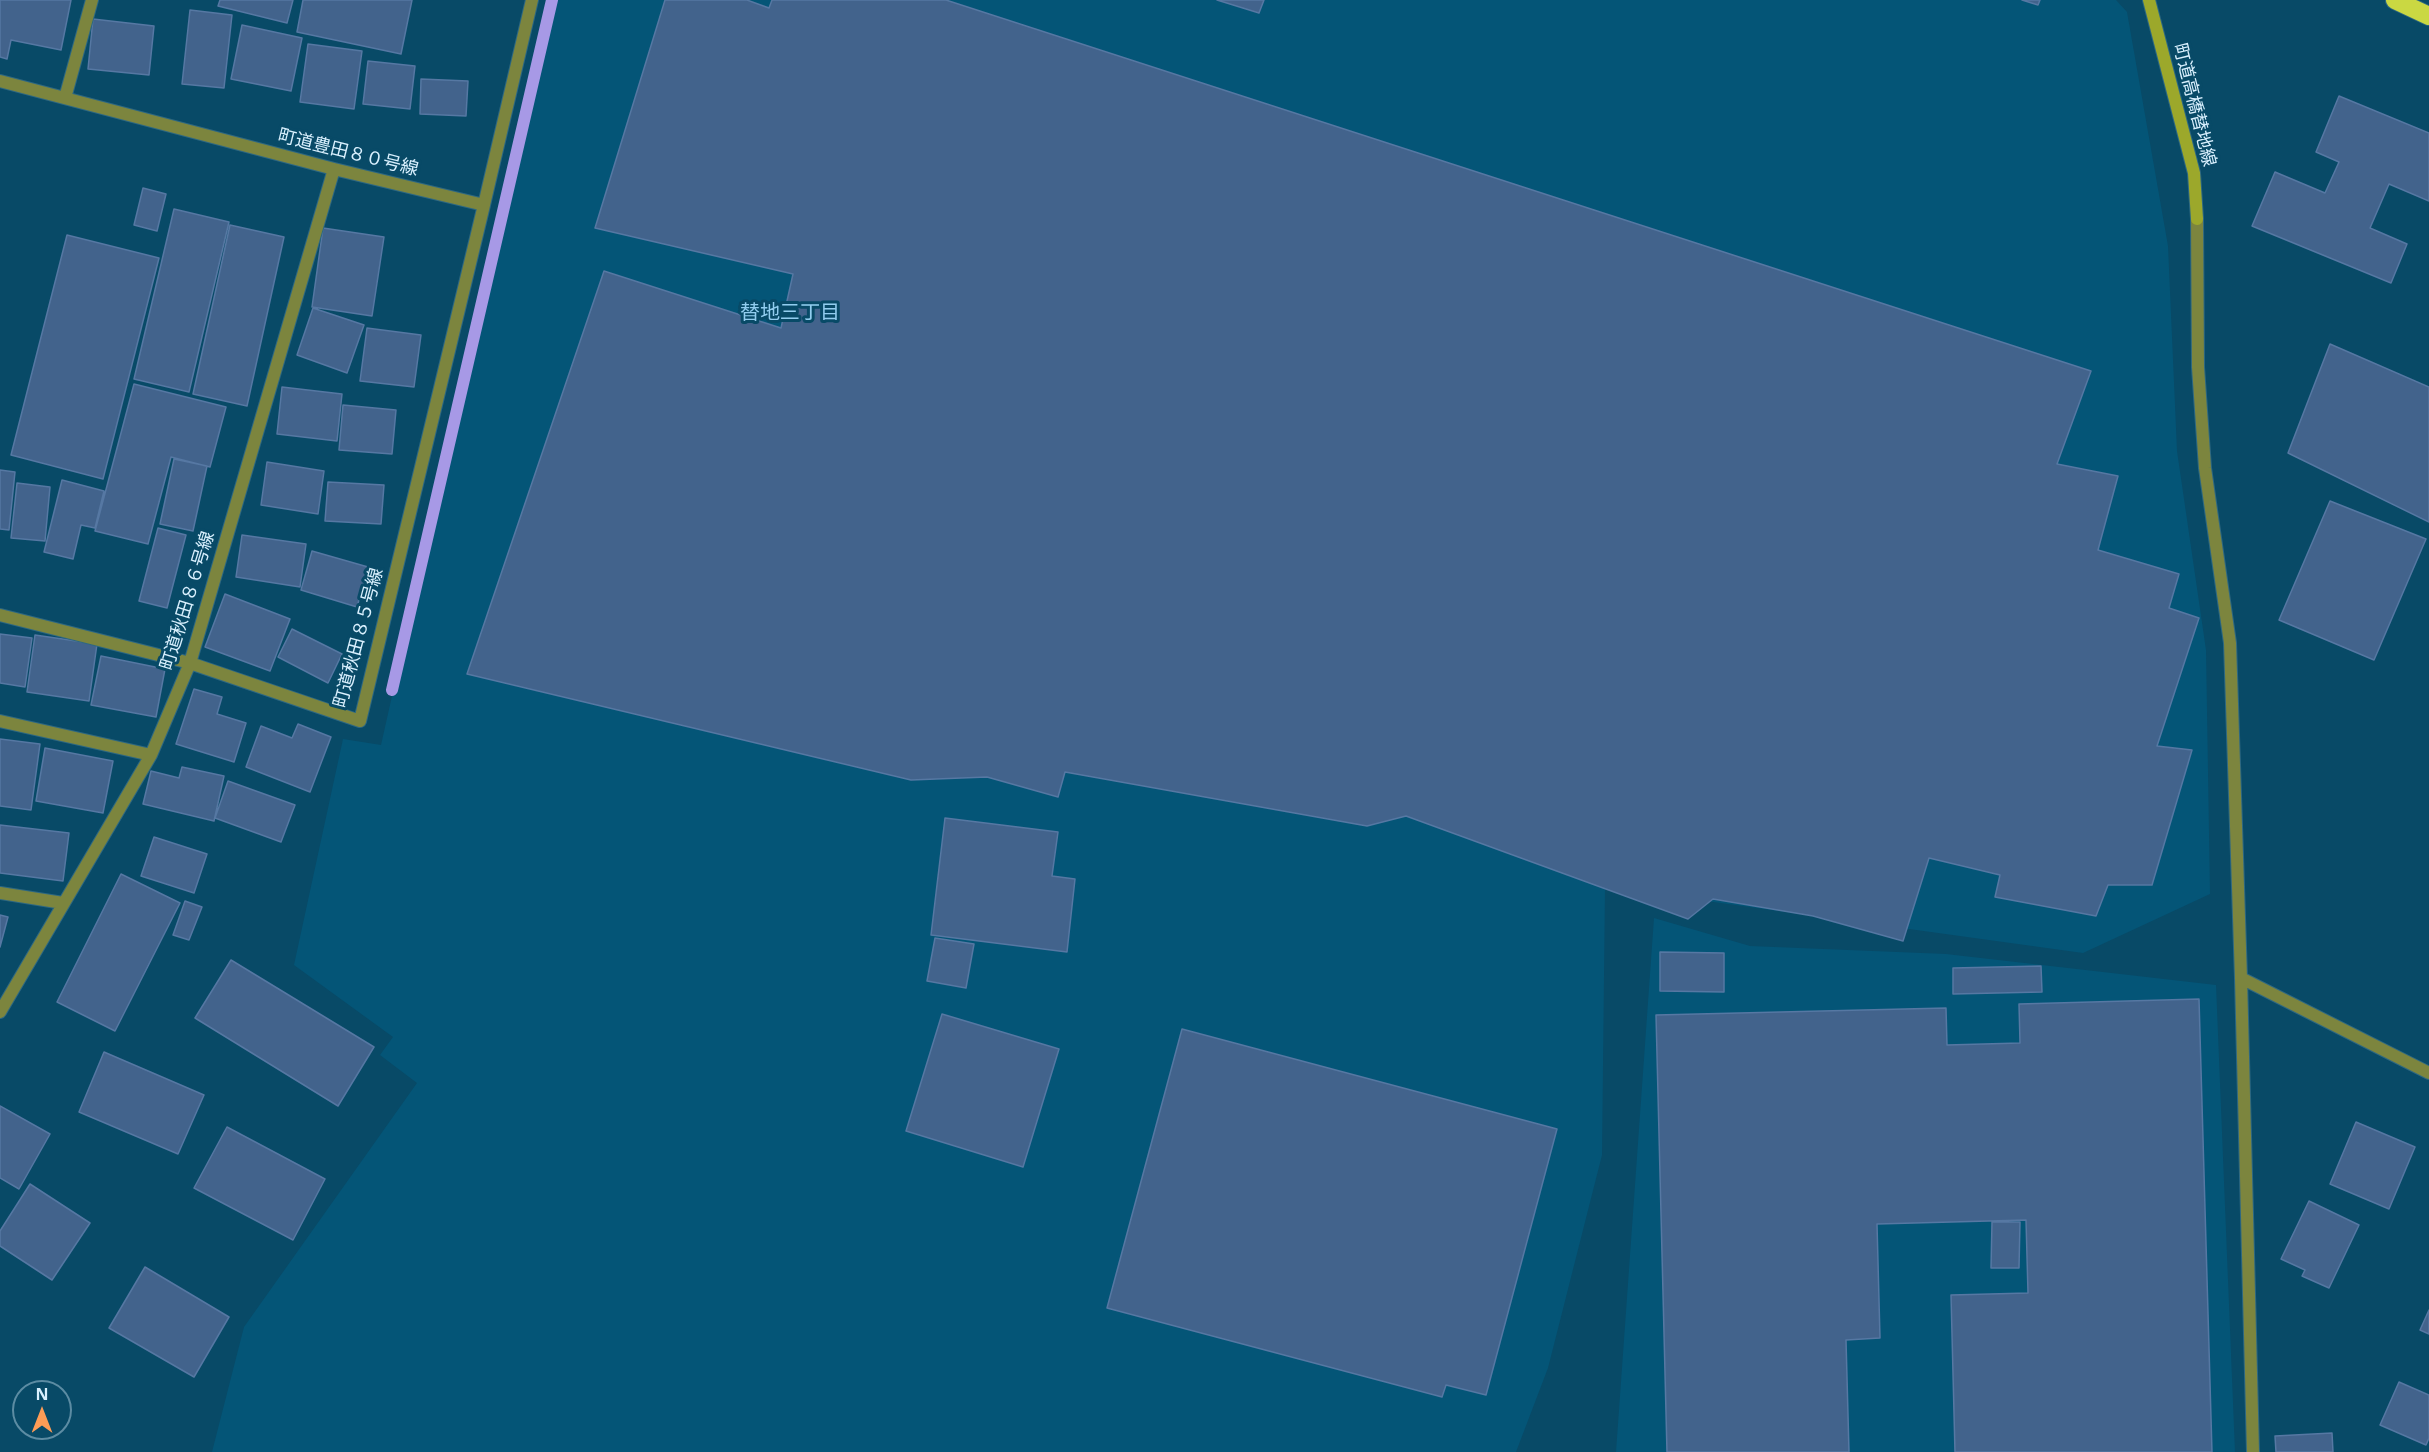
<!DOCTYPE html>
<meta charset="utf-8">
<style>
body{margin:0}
#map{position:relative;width:2429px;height:1452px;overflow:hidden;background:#084a67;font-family:"Open Sans",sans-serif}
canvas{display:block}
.north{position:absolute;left:12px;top:1380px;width:60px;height:60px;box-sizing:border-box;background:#084a67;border:2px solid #5c8ca3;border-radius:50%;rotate:0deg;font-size:16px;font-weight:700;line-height:24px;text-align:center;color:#d9f0fe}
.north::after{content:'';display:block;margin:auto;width:21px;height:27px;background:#fd9c56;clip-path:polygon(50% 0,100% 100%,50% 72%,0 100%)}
</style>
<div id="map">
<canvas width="2429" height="1452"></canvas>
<div class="north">N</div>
</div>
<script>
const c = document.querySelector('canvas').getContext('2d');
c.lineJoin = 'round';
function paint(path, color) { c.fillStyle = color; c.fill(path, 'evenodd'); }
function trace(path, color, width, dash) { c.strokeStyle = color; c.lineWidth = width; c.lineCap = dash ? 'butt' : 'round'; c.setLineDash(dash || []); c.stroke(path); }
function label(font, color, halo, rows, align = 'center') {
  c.font = font + ' "Open Sans","Noto Sans JP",sans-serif'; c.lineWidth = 6; c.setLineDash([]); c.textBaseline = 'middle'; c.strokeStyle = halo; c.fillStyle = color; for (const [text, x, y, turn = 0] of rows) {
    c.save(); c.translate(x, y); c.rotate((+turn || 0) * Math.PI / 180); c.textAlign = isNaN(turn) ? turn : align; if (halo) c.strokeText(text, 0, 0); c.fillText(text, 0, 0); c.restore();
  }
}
const built = new Path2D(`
 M548,0H2116L2127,12L2168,246L2177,451L2206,650L2210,894L2083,953L1605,887L1602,1155L1548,1368L1516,1452H212L244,1327L417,1083L380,1055L393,1037L294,965L343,739L381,745Z
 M1654,918L1750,946L1946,954L2216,985L2235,1452H1616Z`);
const stream = new Path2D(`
 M392,690L552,0`);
const building = new Path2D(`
 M0,0H71L61,50L11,40L7,59L0,57Z
 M220,0H293L287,23L218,6Z
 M303,0H412L401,54L297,32Z
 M665,0H747L769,8L772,0H946L2091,371L2057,464L2118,476L2098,550L2179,574L2169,608L2199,618L2157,746L2192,750L2152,885H2108L2096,916L1995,897L2000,875L1929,858L1903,941L1813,916L1713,899L1688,919L1406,816L1367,826L1065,772L1058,797L987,777L911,780L467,674L604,271L781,328L793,274L595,228Z
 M1217,0H1264L1259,13Z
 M2022,0H2040L2038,5Z
 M190,10L232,15L224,88L182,84Z
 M93,19L154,26L149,75L88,69Z
 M242,25L302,38L291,91L231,79Z
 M308,44L362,51L354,109L300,102Z
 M368,61L415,66L410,109L363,104Z
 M421,79L468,81L466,116L420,114Z
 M2339,96L2429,133V201L2389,184L2370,228L2407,244L2391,283L2252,226L2275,172L2325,193L2339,162L2316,152Z
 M143,188L166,194L157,231L134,225Z
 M174,209L229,222L189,392L134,379Z
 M230,225L284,237L247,406L193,394Z
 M323,228L384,237L372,316L312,307Z
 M67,235L159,258L103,479L11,455Z
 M313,308L364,325L347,373L297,355Z
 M367,328L421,335L414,387L360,381Z
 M2330,344L2429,387V522L2288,453Z
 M134,384L226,407L210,467L171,457L148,544L95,531Z
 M282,387L342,394L337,441L277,434Z
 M343,405L396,410L392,454L339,450Z
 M174,459L207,466L193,531L160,524Z
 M267,462L324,471L318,514L261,505Z
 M0,470L15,472L9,530L0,529Z
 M62,480L104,491L95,528L81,525L73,559L44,552Z
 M328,482L384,485L381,524L325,521Z
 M17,483L50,487L45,541L11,538Z
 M2330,501L2426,539L2374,660L2279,620Z
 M158,528L186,535L167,608L139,601Z
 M242,535L306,544L300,587L236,577Z
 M312,551L368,567L357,607L301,590Z
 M225,594L290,619L270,671L205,647Z
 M292,629L342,654L328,683L278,657Z
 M0,634L32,638L25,687L0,683Z
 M35,635L97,644L89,701L27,692Z
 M101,656L165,669L156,717L91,705Z
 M194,689L222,697L217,714L246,723L234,762L176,744Z
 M298,724L331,737L310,792L246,767L261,726L292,738Z
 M0,739L40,744L31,810L0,806Z
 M45,748L113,761L103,813L36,801Z
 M182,767L224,776L214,821L143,804L151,771L179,778Z
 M228,781L295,805L281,842L215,818Z
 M945,818L1058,832L1052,876L1075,879L1067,952L931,935Z
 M0,825L69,833L63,881L0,873Z
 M154,837L207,854L194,893L141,876Z
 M121,874L180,903L115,1031L57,1002Z
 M185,901L202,907L189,940L173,935Z
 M0,915L8,917L0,947Z
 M935,938L974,944L966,988L927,981Z
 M1660,952L1724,953V992L1660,991Z
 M231,960L374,1047L338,1106L195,1018Z
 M2041,966L2042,992L1953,994V968Z
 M2199,999L2212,1452H1955L1951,1295L2028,1293L2026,1220L1877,1224L1880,1338L1846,1340L1849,1452H1667L1656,1015L1946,1008L1947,1045L2020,1043L2019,1004Z
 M942,1014L1059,1049L1023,1167L906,1131Z
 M1182,1029L1557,1129L1486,1395L1446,1385L1442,1397L1107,1308Z
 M104,1052L204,1095L178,1154L79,1112Z
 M0,1106L50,1134L19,1189L0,1178Z
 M2356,1122L2415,1147L2389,1209L2330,1184Z
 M227,1127L325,1179L293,1240L194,1188Z
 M30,1184L90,1223L52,1280L0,1246V1231Z
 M2309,1201L2359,1225L2329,1288L2302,1276L2305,1270L2281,1259Z
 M1992,1222H2020L2019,1268H1991Z
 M145,1267L229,1317L194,1377L109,1328Z
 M2429,1310V1334L2420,1330Z
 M2399,1382L2429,1395V1438L2426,1445L2380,1425Z
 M2332,1433L2333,1452H2276L2275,1436Z`);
const street = new Path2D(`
 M0,81L334,169L484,205L532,0
 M65,98L92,0
 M2197,219L2198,367L2205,468L2230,643L2241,978L2253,1452
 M0,615L190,663L360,721L484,205
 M0,721L151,755
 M0,893L63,903
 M2241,978L2429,1073
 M0,1012L151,755L190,663L334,169`);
const secondary = new Path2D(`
 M2149,0L2194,173L2197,219`);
const highway = new Path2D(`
 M2395,0L2429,16`);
const streetNames = [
 ["町道高橋替地線",2194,105,76],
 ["町道豊田８０号線",348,153,14],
 ["町道秋田８６号線",188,601,-73],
 ["町道秋田８５号線",359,638,-75]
];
const neighbourhoodNames = [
 ["替地三丁目",790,313]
];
paint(built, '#045577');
trace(stream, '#a799e6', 12);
paint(building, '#42638c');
trace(building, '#5678a3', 1.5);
trace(street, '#2e6882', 14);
trace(secondary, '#2e6882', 14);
trace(highway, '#2e6882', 20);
trace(street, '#7c853e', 12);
trace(secondary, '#9ca82b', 12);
trace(highway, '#cad842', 18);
label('18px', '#d9f0fe', '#084a67', streetNames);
label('20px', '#92cdef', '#084a67', neighbourhoodNames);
</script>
